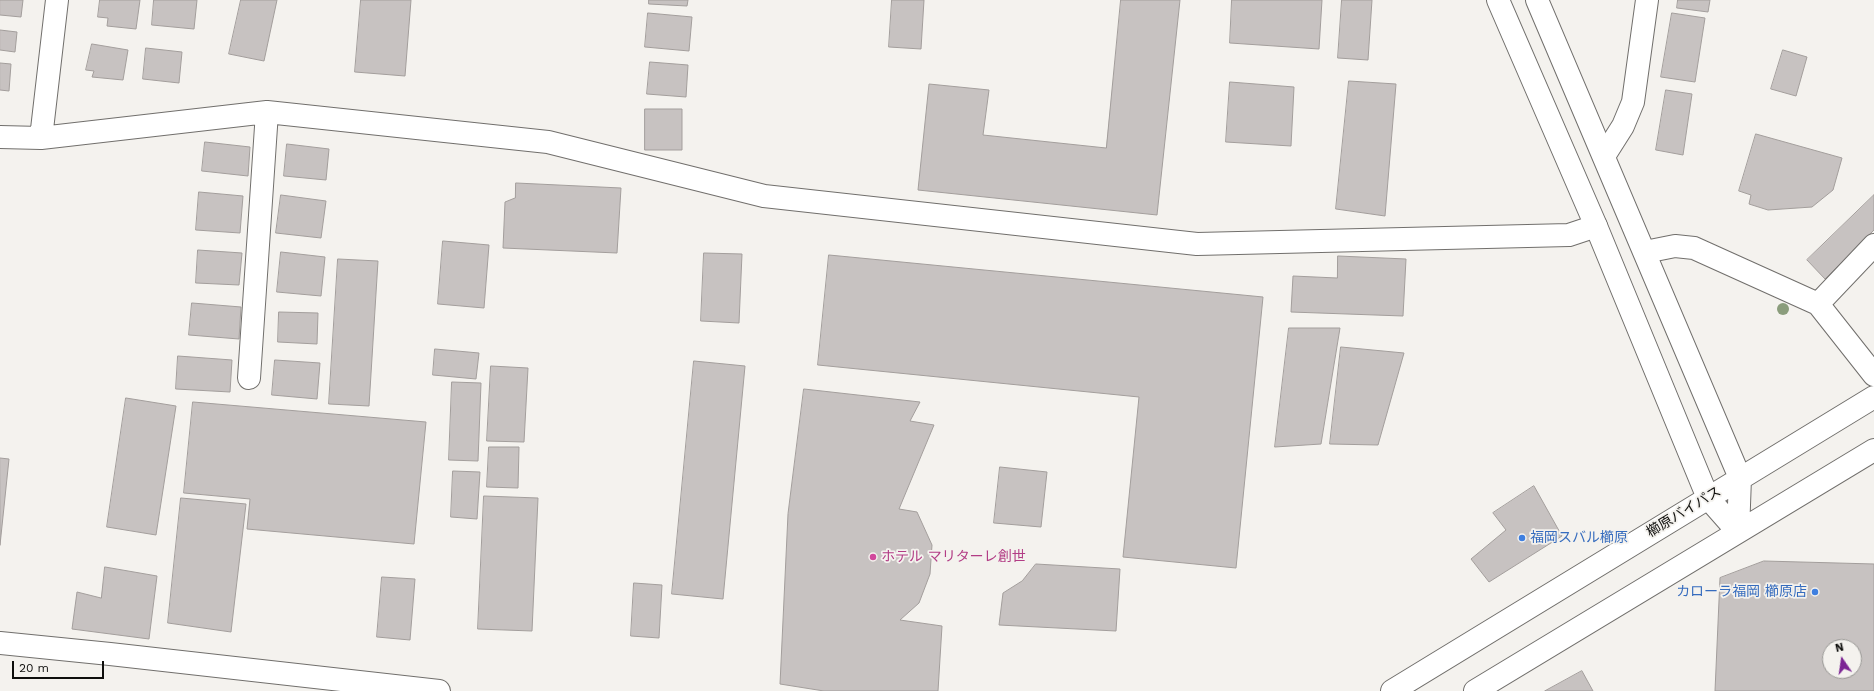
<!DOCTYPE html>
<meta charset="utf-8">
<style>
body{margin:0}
#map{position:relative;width:1874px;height:691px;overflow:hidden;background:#f4f2ee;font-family:"Work Sans",sans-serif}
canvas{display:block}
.north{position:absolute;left:1822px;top:639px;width:40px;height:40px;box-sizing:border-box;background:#f4f2ee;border:1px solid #989794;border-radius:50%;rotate:347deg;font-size:11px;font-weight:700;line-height:16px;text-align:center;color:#0e0e0c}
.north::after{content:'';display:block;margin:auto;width:14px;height:18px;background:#7c2594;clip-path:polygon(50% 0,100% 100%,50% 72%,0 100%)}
.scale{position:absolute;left:12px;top:661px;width:92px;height:18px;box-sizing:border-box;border:2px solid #0e0e0c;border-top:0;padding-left:5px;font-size:12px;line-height:14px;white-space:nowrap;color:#0e0e0c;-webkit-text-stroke:3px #f4f2ee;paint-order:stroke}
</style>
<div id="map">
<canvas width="1874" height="691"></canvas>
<div class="north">N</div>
<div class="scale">20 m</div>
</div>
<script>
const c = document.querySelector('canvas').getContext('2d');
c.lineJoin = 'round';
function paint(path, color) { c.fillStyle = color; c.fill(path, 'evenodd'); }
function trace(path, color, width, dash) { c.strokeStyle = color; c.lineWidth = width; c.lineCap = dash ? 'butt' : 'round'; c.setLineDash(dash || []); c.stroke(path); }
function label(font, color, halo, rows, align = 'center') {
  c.font = font + ' "Work Sans","Noto Sans JP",sans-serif'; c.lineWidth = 3.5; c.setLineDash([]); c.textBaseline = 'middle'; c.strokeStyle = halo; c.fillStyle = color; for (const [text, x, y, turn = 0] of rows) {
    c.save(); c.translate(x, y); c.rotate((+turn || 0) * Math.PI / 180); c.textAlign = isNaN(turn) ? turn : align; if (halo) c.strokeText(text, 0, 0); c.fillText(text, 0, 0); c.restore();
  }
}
const building = new Path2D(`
 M0,0H23L21,17L0,15Z
 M100,0H140L136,29L107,26L108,18L98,17Z
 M154,0H197L194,29L152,25Z
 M241,0H277L264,61L229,54Z
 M361,0H411L405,76L355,72Z
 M649,0H688L687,6L649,4Z
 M892,0H924L921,49L889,47Z
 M1121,0H1180L1157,215L918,190L929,84L989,90L983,135L1106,148Z
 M1232,0H1322L1319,49L1230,43Z
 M1342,0H1372L1368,60L1338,58Z
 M1678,0H1710L1708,12L1677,8Z
 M648,13L692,17L689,51L645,47Z
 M1672,13L1705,18L1695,82L1661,77Z
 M0,30L17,32L15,52L0,50Z
 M92,44L128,50L123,80L92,77L94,71L86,70Z
 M146,48L182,52L179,83L143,79Z
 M1783,50L1807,57L1796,96L1771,89Z
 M650,62L688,65L686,97L647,94Z
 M0,63L11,64L9,91L0,90Z
 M1349,81L1396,84L1385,216L1336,209Z
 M1230,82L1294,87L1291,146L1226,142Z
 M1666,90L1692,94L1683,155L1656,150Z
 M645,109H682V150H645Z
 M1756,134L1842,158L1833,190L1812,207L1768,210L1749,204L1751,195L1739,191Z
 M205,142L250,147L248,176L202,171Z
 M287,144L329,149L326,180L284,176Z
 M516,183L621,188L617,253L503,248L505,202L515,198Z
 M199,192L243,196L240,233L196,230Z
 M281,195L326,201L321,238L276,233Z
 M1874,195V230L1825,279L1807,260Z
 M443,241L489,245L484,308L438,304Z
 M198,250L242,253L239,285L196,283Z
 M281,252L325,257L321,296L277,292Z
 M704,253L742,254L739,323L701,321Z
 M829,255L1263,297L1236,568L1123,557L1139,397L818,365Z
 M1338,256L1406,259L1403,316L1291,312L1293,276L1337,278Z
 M338,259L378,261L369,406L329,404Z
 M192,303L241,307L239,339L189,335Z
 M279,312L318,313L317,344L278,342Z
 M1289,328H1340L1321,444L1275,447Z
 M1341,347L1404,353L1378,445L1330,444Z
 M435,349L479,353L476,379L433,375Z
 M178,356L232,360L230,392L176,389Z
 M275,360L320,363L317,399L272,395Z
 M694,361L745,366L723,599L672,594Z
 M491,366L528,368L524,442L487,441Z
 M452,382L481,383L478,461L449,460Z
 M804,389L920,402L910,421L934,425L899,509L917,512L932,545L930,574L919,603L900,620L942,626L938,691H824L780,684L788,514Z
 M126,398L176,406L156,535L107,527Z
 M193,402L426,422L414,544L247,529L250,499L184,493Z
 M489,447H519L518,488L487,487Z
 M0,458L9,459L0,545Z
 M1000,467L1047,472L1041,527L994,523Z
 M453,471L480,472L477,519L451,517Z
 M1534,486L1562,536L1489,582L1471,559L1506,530L1493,513Z
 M484,496L538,498L532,631L478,629Z
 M181,498L246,504L231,632L168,623Z
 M1764,561L1874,564V691H1715L1720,578ZM1830,647H1854V671H1830Z
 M1036,564L1120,569L1116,631L999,625L1003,593L1022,581Z
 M105,567L157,576L149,639L72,629L77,592L101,598Z
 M382,577L415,579L410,640L377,637Z
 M634,583L662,585L659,638L631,636Z
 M1582,671L1593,691H1545Z`);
const street = new Path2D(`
 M0,137L41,138L267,112L548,142L764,196L1197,244L1569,235L1596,226
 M41,138L57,0
 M1604,156L1623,126L1633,102L1647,0
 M1874,245L1818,304L1874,375
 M1645,252L1675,246L1694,248L1818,304
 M249,378L267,112
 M0,643L110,654L439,691`);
const secondary = new Path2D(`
 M1498,0L1596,226L1708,498L1738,532
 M1537,0L1740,478L1738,532
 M1392,691L1874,397
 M1475,691L1874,450`);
const trees = [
 [1783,309]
];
const markers = [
 [1522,538,4,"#3f7fe0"],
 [873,557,4,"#d1479c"],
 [1815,592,4,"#3f7fe0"]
];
const streetNames = [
 ["櫛原バイパス",1684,512,-31]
];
const shopNames = [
 ["福岡スバル櫛原",1530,538],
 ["カローラ福岡 櫛原店",1807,592,"right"]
];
const hotelNames = [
 ["ホテル マリターレ創世",881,557]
];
paint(building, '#c7c2c1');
trace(building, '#a39e9c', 1);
trace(street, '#716f6c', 24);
trace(secondary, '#716f6c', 24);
trace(street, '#fff', 22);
trace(secondary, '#fff', 22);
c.fillStyle = '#8b9d7c';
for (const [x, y] of trees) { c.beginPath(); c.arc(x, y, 6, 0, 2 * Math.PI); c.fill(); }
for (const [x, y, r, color] of markers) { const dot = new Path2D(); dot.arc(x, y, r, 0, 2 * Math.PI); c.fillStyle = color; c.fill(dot); trace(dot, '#f4f2ee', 1.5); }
label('14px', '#0e0e0c', '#f4f2ee', streetNames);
label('14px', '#366cbe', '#f4f2ee', shopNames, 'left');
label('14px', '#b23c85', '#f4f2ee', hotelNames, 'left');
</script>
